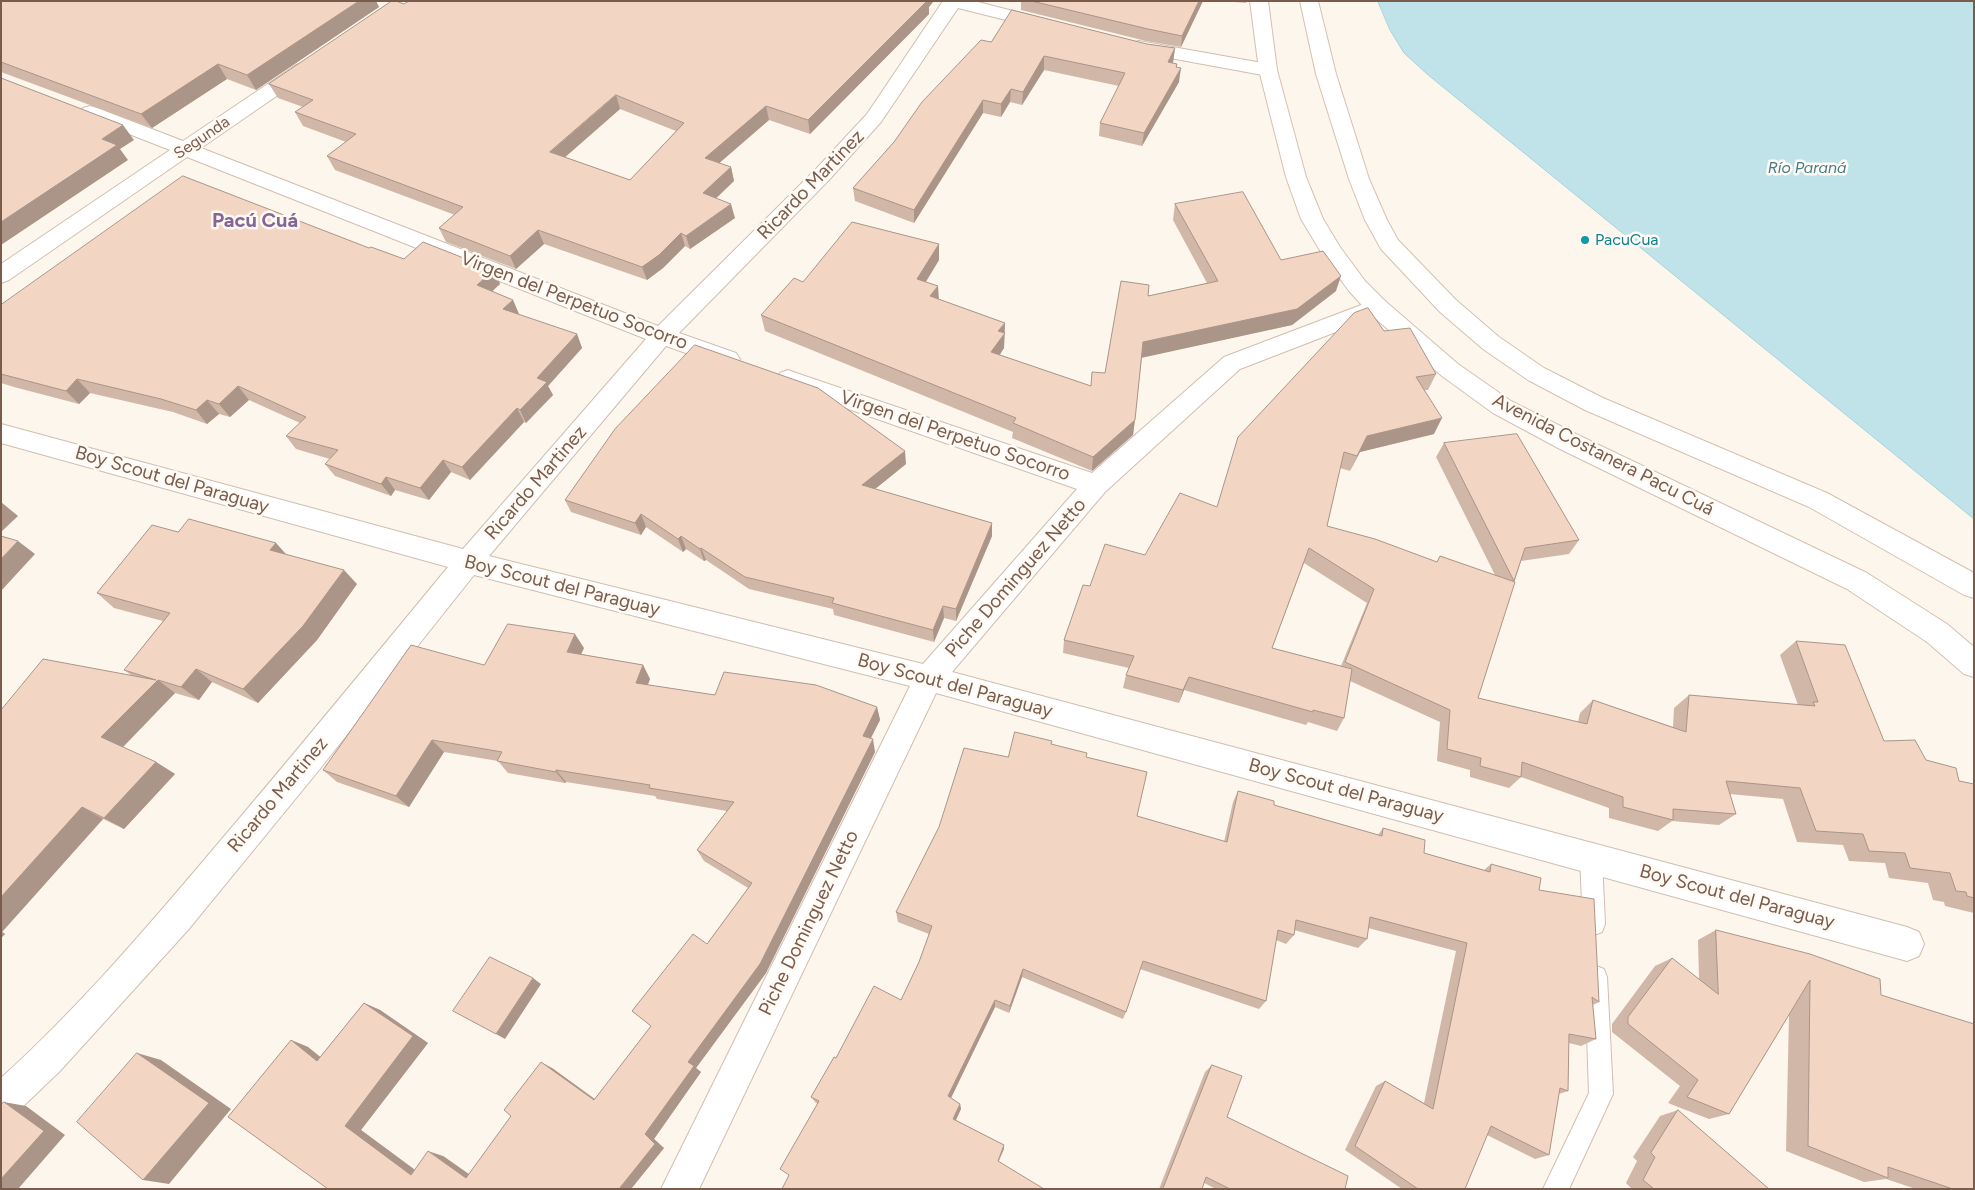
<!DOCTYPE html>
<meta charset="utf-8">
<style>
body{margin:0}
#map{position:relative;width:1975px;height:1190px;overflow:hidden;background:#fdf6ec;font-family:Figtree,sans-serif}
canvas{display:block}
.frame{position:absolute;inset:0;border:2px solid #7a5c4d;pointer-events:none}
</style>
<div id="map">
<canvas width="1975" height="1190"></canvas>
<div class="frame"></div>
</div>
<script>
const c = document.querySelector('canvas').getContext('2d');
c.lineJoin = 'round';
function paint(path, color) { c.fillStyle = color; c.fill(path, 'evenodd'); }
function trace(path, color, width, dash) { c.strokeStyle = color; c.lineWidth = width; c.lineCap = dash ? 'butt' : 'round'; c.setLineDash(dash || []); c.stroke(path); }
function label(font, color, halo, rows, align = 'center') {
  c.font = font + ' Figtree,sans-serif'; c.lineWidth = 5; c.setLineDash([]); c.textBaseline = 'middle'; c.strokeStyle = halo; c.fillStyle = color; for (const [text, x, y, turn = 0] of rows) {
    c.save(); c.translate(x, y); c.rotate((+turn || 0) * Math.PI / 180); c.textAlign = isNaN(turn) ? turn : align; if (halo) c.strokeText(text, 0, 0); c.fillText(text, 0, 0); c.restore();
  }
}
const water = new Path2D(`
 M1378,1H1974V519L1427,74L1404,53L1390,30Z`);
const service = new Path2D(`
 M1591,848L1599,851L1602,858L1605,924L1602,932L1594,935L1586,932L1583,924L1580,858L1583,851Z
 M1596,966L1604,969L1607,977L1613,1094L1569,1189H1543L1589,1093L1585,977L1588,969Z`);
const minor = new Path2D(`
 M943,1H974L1052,21L1055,25L1052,29L1046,30L958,8L881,122L829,180L679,333L736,353L740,359L736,365L728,368L666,346L489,556L923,664L1077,489L780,385L776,379L780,373L788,370L796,373L1092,473L1224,357L1377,299L1385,301L1388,307L1385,313L1240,369L1105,492L952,672L1907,927L1919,932L1924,944L1919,956L1907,961L936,693L699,1189H661L910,686L474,575L319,770L188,930L60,1071L14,1115L1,1120V1078C76,1010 145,930 210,853C290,759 369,663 448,567L1,443V424L463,549L646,339L187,157L9,280L1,283V264L170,150L83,116L80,112L83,108L90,106L97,108L183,141L296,65L303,63L310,65L312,69L310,73L201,148L658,326L815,170L867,114Z
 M1139,41L1268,64L1275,66L1277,70L1275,74L1268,76L1132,51L1130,47L1132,43Z`);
const secondary = new Path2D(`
 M1250,1H1268L1277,70L1306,177L1323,219L1340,247L1365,281L1385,301L1458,364L1511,401L1578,435L1867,573L1947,624L1974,647V677L1964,674L1927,642L1847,589L1560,449L1493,413L1442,376L1369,313L1349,291L1324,257L1301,219L1286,177L1259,70Z
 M1300,1H1318L1336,74L1369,179L1387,220L1398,240L1456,300L1499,337L1544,368L1603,398L1827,493L1974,573V598L1964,595L1809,507L1585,410L1528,380L1483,349L1440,312L1381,249L1365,220L1349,179L1316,74Z`);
const wall = new Path2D(`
 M1,1H376L379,7L256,90L227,79L152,128L1,72Z
 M1021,1H1203L1181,47L1146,41L1021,10Z
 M1222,1H1247L1246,3Z
 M404,4L929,7V14L810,134L769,120L719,163L731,167L734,181L716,198L735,218L690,249L685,246L663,268L647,280L544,244L516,269L446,242L439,228L455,215L335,170L327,156L346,142L303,126L295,112L303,107L278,98L269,84ZM620,109L676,131L630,180L565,157Z
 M991,42L1147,44L1175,48L1173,63L1177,64V68L1179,82L1142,146L1099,136L1100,123L1119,86L1044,70L1022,105L1010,102L1001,117L983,113L914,223L855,201L853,188L894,142Z
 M1175,204L1281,260L1336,291L1292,325L1142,357L1133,435L1092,471L1012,438L1013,432L765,331L761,315L803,282L939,244V260L926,282L938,286V299L1005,323L1004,348L1000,355L1091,386L1105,373L1148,296L1207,283L1173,220Z
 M369,248L404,259L494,270L500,284L492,291L513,300L519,315L577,334L582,348L548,386L553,395L526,423L524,422L470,480L451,472L429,500L395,490L391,496L335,476L325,464L330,459L296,449L286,436L300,423L249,400L230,417L219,414L207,424L173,412L90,393L79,404L14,387L1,383V305Z
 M1384,331L1436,374L1428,390H1425L1434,434L1360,452L1350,471L1340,468L1327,526L1437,562L1440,556L1495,575L1436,457L1444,443L1579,540L1569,554L1521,561L1478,698L1578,722L1580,713L1593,700L1673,727L1674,708L1689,695L1798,705L1780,655L1796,641L1884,741L1926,760L1959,781L1974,784V913L1945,906L1944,902L1933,900L1928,883L1889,878L1885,863L1849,861L1843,845L1797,842L1783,799L1730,794L1736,814L1719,825L1672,821L1658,831L1609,818V808L1521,777L1509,788L1470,777V770L1437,761L1440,722L1350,681L1344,718L1337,731L1308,722L1306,725L1184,690L1179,703L1123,688L1126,675L1129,668L1063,653L1064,640L1090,586L1145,555L1217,507ZM1304,563L1367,603L1341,666L1272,648Z
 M906,464L875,489L992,523V536L956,621L944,618L934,642L834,615L833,609L749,589L706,560L704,561L686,549L683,552L646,527L641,535L571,512L565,500Z
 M178,532L276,543L286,554L357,584L317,640L258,703L212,682L199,700L175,693L123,747L156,762L175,774L124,829L103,819L2,932L5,934L1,938V710L131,675L124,670L163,621L114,608L97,593Z
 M584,648L581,654L643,665L650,679L648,685L715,695L877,707L880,720L870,739L875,752L766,973L696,1068L701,1072L654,1139L664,1148L631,1189H328L291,1040L308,1047L320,1057L364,1003L380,1010L428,1043L361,1130L415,1170L443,1156L469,1174L552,1068L595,1099L651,1026L632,1011L707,944L748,888L704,861L697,850L727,811L657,799L655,796L566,782L565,783L508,773L498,761L444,752L409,807L337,782L323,770L484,665Z
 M1052,744L1086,758L1137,816L1224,842L1233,802L1238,791L1274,805L1378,835L1383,828L1424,853L1484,870L1491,864L1539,890L1599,1002L1593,1005L1596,1039L1581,1046L1569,1043L1568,1091L1559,1094L1549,1155L1535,1159L1487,1135L1465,1189H1402L1345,1150L1376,1086L1385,1081L1424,1103L1456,951L1368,928L1367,939L1358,948L1294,930V935L1286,944L1276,940L1266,1001L1259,1009L1140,969L1126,1012L1123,1019L1022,977L1009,1013L995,1007L951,1098L960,1104L961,1109L956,1120L1004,1145V1149L789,1175L818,1104L816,1103L811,1097L836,1058L901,1000L919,962L929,934L898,922L896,912L1008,757Z
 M1716,930L1881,995L1974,1189H1916L1886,1179L1864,1182L1786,1151L1789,1015L1729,1114L1709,1119L1668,1103L1680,1086L1612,1032V1024L1655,966L1672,958L1699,979L1698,940Z
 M1212,1065L1227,1117L1345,1189H1216L1204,1183L1202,1189H1159L1205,1072Z
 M1678,1110L1769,1189H1632L1626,1183L1637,1161L1633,1157L1660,1116Z`);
const shadedWall = new Path2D(`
 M359,1H376L379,7L256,90L247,75Z
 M924,1H934L929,7V14L810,134L808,120Z
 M1199,1H1203L1181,47L1182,36Z
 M1175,48L1173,62L1166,75L1168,62Z
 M1044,56V70L1022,105L1023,92Z
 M218,64L227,79L152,128L141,114Z
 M1181,68L1179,82L1142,146L1144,133Z
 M1011,89L1010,102L1001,117V104Z
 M616,95L620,109L555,166L550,152Z
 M983,100V113L914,223V210Z
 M766,106L769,120L709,172L705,158Z
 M123,125L134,140L120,149L128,160L1,245V222L102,139Z
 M731,167L734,181L707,207L703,193Z
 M731,204L735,218L690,249L686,236Z
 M538,230L544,244L516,269L510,256Z
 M681,233L685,246L663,268L647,280L642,267Z
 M939,244V260L918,294L917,279Z
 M494,270L500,284L484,299L477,285Z
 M1341,276L1336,291L1292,325L1141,358L1143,342Z
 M938,286L939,301L930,296Z
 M513,300L519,314L510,323L503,309Z
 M1005,323L1004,348L991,367V352L998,331Z
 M577,334L582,348L548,386L553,395L526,423L520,410L537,378Z
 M77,379L90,393L79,404L66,391Z
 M238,386L249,400L230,417L219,404Z
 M207,400L219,414L207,424L196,410Z
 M517,408L524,422L470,480L462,467Z
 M1442,418L1434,434L1360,452L1350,471L1367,436Z
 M1135,420L1133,435L1092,471L1093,457Z
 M905,451L906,464L864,498L862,485Z
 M443,460L451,472L429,500L420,488Z
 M386,477L395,490L391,496L381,484Z
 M1,502L18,516L1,532Z
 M641,514L646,527L641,535L635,523Z
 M992,523V536L956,621V609Z
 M681,536L686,549L683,552L678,539Z
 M18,541L35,554L1,591V559Z
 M276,543L289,558L270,550Z
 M701,548L706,560L704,561L700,549Z
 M344,570L357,584L317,640L258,703L243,689Z
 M943,606L944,618L934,642L933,630Z
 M575,634L584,648L576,665L567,652Z
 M643,665L650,679L643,696L636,683Z
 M196,669L212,682L199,700L181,687Z
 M1189,677L1179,703L1183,690Z
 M158,680L175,693L121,749L101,737Z
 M877,707L880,720L866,748L863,736Z
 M873,739L875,752L766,973L696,1068L701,1072L654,1139L664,1148L631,1189H619L645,1134L688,1062Z
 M432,740L444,752L409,807L396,796Z
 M156,762L175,774L124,829L104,818Z
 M556,770L566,782L565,783L556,772Z
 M82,807L103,819L2,932L5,934L1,938V897Z
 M1023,969L1022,977L1009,1013L1010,1006Z
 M533,978L541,984L505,1039L496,1034Z
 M995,1000V1007L949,1102L948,1096Z
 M364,1003L380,1010L428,1043L361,1130L426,1178L411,1175L345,1126Z
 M291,1040L308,1047L334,1068L317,1061Z
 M137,1053L161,1060L231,1109L169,1184L143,1180Z
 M541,1062L552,1068L604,1106L594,1100Z
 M4,1102L26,1106L65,1135L18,1189H1Z
 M960,1104L961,1109L954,1124L953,1119Z
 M1004,1145V1149L997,1165L998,1161Z
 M428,1151L443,1156L480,1182L466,1178Z`);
const building = new Path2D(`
 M1,1H359L247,75L218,64L141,114L1,62Z
 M392,1H396L404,4L409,1H927L808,120L766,106L705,158L731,167L703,193L731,204L686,236L681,233L659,255L642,267L538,230L510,256L439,228L463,207L327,156L356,134L295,112L313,100L269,84ZM616,95L684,123L630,180L550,152Z
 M1032,1H1199L1182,36L1148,29Z
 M1012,10L1147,44L1175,48L1168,62L1177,64L1176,67L1181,68L1144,133L1100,123L1125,73L1044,56L1023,92L1011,89L1001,104L983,100L914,210L853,188L894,142L922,102L981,40L991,42Z
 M1,78L123,125L102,139L117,145L1,222Z
 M183,176L369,248L371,247L404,259L423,242L494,270L477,285L513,300L503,309L577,334L537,378L547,382L520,410L517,408L462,467L443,460L420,488L386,477L381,484L325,464L338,450L286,436L306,417L238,386L219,404L207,400L196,410L161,399L77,379L66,391L1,374V305Z
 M1243,192L1281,260L1323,251L1341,276L1297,309L1143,342L1135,420L1093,457L1013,423L1016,418L761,315L794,278L803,282L852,222L939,244L917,279L938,286L930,296L1005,323L998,331L1005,333L991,352L1091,386L1092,372L1105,373L1121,281L1149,285L1148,296L1218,281L1175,204Z
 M1368,308L1384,331L1410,328L1436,374L1416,377L1442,418L1367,436L1357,456L1344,452L1327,526L1375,539L1437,562L1440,556L1515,582L1478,698L1587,724L1593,700L1686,732L1689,695L1815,706L1813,702H1818L1796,641L1845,645L1884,741L1915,740L1926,760L1956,768L1959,781L1974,784V898L1967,896L1966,892L1956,891L1950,873L1910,868L1905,853L1869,851L1863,834L1816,831L1800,788L1726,781L1736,814L1673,809V820L1623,807V797L1522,762L1521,777L1480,766L1481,758L1447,749L1450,710L1345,662L1374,589L1309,548L1272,648L1352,669L1344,718L1313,710V712L1189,677L1183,690L1126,675L1134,656L1064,640L1083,585L1090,586L1105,544L1145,555L1180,493L1217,507L1238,437L1354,313Z
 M695,345L818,388L905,451L862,485L992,523L956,609L943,606L933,630L832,603L834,598L745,577L701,548L700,549L681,536L678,539L641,514L635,523L565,500L615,429Z
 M1517,434L1579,540L1525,548L1514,581L1444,443Z
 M189,519L276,543L270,550L344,570L303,626L243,689L196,669L181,687L158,680L101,737L156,762L104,818L82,807L1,897V710L43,659L156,680L124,670L170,613L97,593L152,525L178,532Z
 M1,536L18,541L1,559Z
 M508,624L575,634L567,652L643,665L636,683L715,695L724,672L816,685L877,707L863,736L873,739L760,964L688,1062L694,1066L645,1134L655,1144L619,1189H328L228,1117L291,1040L317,1061L364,1003L413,1036L345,1126L411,1175L428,1151L466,1178L511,1116L504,1110L541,1062L594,1100L651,1026L632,1011L693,934L707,944L752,883L697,850L734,802L649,788L650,785L556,770V772L497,761L502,752L432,740L396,796L323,770L411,645L484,665Z
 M1015,732L1052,741L1051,744L1087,753L1086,757L1147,772L1137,816L1227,842L1238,791L1274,801V805L1382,836L1383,828L1425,840L1424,853L1490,872L1491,864L1541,878L1539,890L1594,899L1599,1002L1592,997L1596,1039L1569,1034L1568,1091L1560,1088L1549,1155L1491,1126L1465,1189H1418L1355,1146L1385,1081L1433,1109L1467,943L1370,917L1367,939L1296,920L1294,935L1278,930L1266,1001L1143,961L1126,1012L1023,969L1010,1006L995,1000L948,1096L960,1104L953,1119L1004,1145L998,1161L1044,1189H782L789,1175L780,1169L819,1101L811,1097L834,1057L836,1058L874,986L901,1000L919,962L932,926L896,912L939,827L964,748L1008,757Z
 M1716,930L1810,954L1880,979L1881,995L1974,1024V1189H1953L1888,1167V1178L1808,1146L1810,980L1729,1114L1687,1097L1698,1080L1628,1024V1017L1672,958L1718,994Z
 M490,957L533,978L496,1034L453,1011Z
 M137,1053L209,1103L143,1180L77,1122Z
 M1212,1065L1242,1076L1227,1117L1348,1176L1345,1189H1230L1206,1177L1202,1189H1163Z
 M4,1102L44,1131L1,1179V1105Z
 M1678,1110L1769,1189H1654L1643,1180L1655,1157L1651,1153Z`);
const markers = [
 [1585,240,5,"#0f9aa8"]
];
const farStreetnames = [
 ["Segunda",202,138,-34]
];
const farWaternames = [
 ["Río Paraná",1807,168]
];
const farCulturenames = [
 ["PacuCua",1595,240]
];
const streetNames = [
 ["Ricardo Martinez",811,185,-46],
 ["Virgen del Perpetuo Socorro",574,301,21],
 ["Virgen del Perpetuo Socorro",955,436,19],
 ["Avenida Costanera Pacu Cuá",1603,455,27],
 ["Boy Scout del Paraguay",172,480,16],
 ["Ricardo Martinez",536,483,-49],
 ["Piche Dominguez Netto",1016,578,-49],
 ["Boy Scout del Paraguay",562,586,14],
 ["Boy Scout del Paraguay",955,686,15],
 ["Boy Scout del Paraguay",1346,791,15],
 ["Ricardo Martinez",278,795,-50],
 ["Boy Scout del Paraguay",1737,897,15],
 ["Piche Dominguez Netto",809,923,-64]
];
const farDistrictnames = [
 ["Pacú Cuá",255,221]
];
paint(water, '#bfe3e8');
trace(water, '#a5d3da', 1);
trace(service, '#d1beb0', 2);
trace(minor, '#d1beb0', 2);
trace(secondary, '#d6c0b0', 2);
paint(service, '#fff');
paint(minor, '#fff');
paint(secondary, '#fff');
paint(wall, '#d1b7a8');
paint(shadedWall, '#aa9588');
paint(building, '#f3d5c3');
trace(building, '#aa9588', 1);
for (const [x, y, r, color] of markers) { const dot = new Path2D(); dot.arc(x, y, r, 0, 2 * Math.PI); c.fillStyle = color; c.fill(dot); trace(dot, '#fffaf3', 2); }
label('16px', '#7a5c4d', '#fffaf3', farStreetnames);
label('italic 16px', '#437c86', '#fffaf3', farWaternames);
label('16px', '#0d838f', '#fffaf3', farCulturenames, 'left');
label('19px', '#7a5c4d', '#fffaf3', streetNames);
label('bold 20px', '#846695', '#fffaf3', farDistrictnames);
</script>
